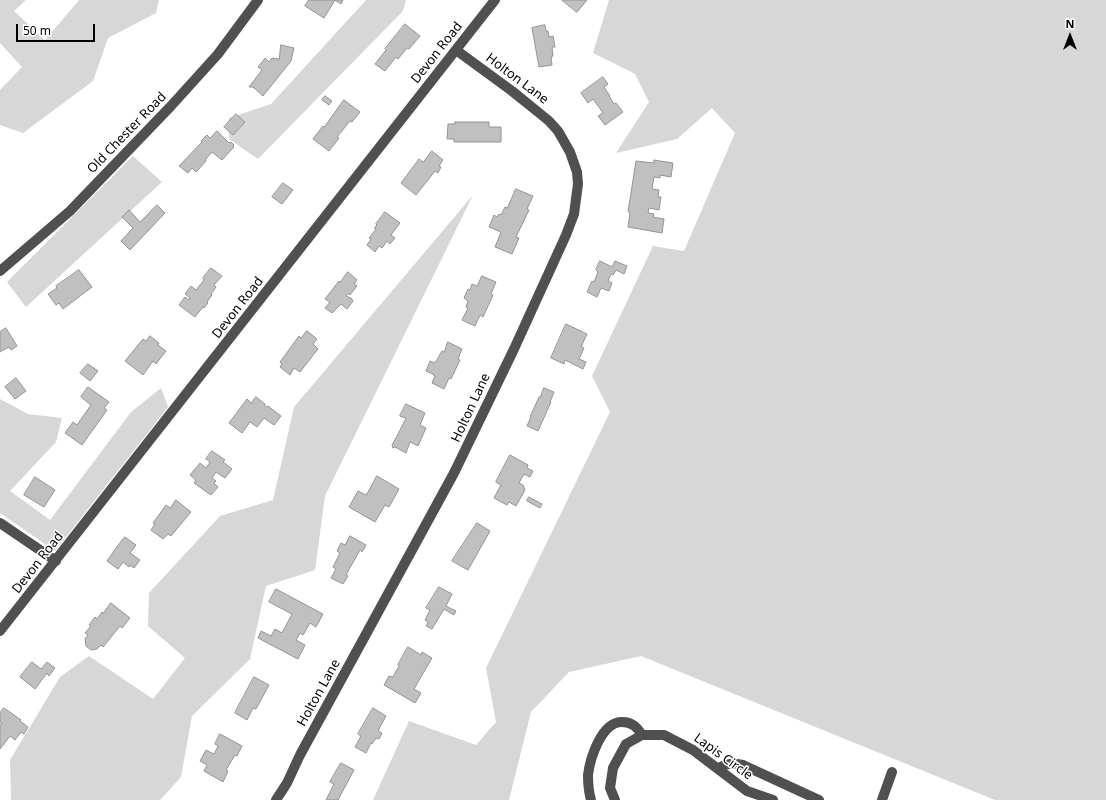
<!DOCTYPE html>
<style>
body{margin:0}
#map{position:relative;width:1106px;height:800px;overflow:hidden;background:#fff;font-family:"Noto Sans",sans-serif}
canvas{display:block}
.north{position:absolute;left:1050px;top:16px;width:40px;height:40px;-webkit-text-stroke:3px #fff;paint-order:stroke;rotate:0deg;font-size:11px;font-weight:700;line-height:16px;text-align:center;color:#000}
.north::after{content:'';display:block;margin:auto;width:14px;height:18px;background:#000;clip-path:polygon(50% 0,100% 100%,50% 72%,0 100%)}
.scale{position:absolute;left:16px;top:24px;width:79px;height:18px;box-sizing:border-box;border:2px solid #000;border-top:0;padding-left:5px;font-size:12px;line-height:14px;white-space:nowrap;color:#000;-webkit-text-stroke:3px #fff;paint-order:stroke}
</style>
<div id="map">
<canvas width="1106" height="800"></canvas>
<div class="north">N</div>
<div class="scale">50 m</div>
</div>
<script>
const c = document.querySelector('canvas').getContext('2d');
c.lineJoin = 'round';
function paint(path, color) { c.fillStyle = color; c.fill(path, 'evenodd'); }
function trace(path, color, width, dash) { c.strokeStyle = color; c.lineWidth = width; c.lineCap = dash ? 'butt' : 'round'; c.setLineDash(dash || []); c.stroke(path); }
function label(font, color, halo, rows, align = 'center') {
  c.font = font + ' "Noto Sans",sans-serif'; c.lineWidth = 3; c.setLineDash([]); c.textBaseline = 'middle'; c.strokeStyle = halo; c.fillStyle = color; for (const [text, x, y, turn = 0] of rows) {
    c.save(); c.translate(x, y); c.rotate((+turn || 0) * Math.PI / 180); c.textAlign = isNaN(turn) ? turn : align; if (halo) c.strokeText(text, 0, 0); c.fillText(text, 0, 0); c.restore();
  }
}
const green = new Path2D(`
 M0,0H26L14,11L45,40L79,0H159L156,13L108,38L93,81L23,133L0,125V90L22,67L0,43Z
 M366,0H406L403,11L258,159L229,139V118L271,104Z
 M609,0H1106V800H995L641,656L569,672L531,712L509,800H373L409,721L476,745L496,722L486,668L610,412L592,376L653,246L684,251L735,133L712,108L677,139L616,153L649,102L635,74L593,53Z
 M133,156L162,182L26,307L7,282Z
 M473,195L325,496L315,570L266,586L250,659L192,716L181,777L160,800H10L11,798L10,760L60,677L89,656L153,699L185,658L148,626L149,593L220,516L273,500L294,407Z
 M161,388L168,407L55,551L0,513V399L28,414L62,418L56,442L10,491L50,520L131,412Z`);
const building = new Path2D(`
 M309,0H343L341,4L335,0L324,18L305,6Z
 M562,0H587L577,12Z
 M405,24L420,36L409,49L407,48L398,59L396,57L385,71L375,64L386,50L385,49Z
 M545,25L546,31H548L549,37L553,36L555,47H552L553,56L551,57L552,65L539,67L532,28Z
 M281,45L294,48L291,61L263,96L253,87H249L262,70L258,67L265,58L269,62L272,58L279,59Z
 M603,77L608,84L604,87L610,96H609L614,104L616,103L623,112L605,125L598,116L603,113L593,99L588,103L581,93Z
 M325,96L332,101L329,105L322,100Z
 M344,100L360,112L352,122L350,121L337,137L339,138L329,151L313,139L323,126L324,127Z
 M236,114L245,122L233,135L224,127Z
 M455,122H489V127H501V142H454V139H447L448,124H455Z
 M217,131L229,143L231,142L234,145L233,146L234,147L222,160L212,152L205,160L206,161L196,172L192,168L188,173L179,166L202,142L201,141L207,135L210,138Z
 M432,151L443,160L439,166L441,167L438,173L435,171L416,195L401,183L419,159L423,162Z
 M654,160L673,163L671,177L660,175V178L654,177L652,189L659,190L658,197H661L659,210L649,208L648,213L654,214L653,217L664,219L662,233L628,227L630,212H628L636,161L654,163Z
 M283,183L293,190L282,204L272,197Z
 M516,189L533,196L527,209L529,210L516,237L519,238L512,254L495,247L501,232L489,227L494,215L497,217L499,214L501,215L505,207L507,208Z
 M157,205L165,213L130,250L121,241L133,228L122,217L129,210L140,222Z
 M385,212L400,223L391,235L395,238L390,244L387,241L382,248L379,246L375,252L367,245L371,239L369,238L376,229L374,228L377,225L376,224Z
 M600,261L612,267L615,261L627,266L624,274L616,270L613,275L611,274L608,281L612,283L609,291L601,288L597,297L587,292L592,281L594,282L598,272L596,270Z
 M211,268L222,276L214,285L216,287L211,294L212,295L207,302L208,303L204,308L203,307L195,317L179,305L185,297L189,300L190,298L185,294L191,286L196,290L204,280L203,278Z
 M79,270L92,287L63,309L59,303L56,305L48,294L57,288L56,286Z
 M348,272L357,280L354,284L357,286L350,295L349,293L346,296L351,298L353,301L347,309L341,304L332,313L325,308L330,302L325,299L339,281L340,282Z
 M482,276L496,282L491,294L493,295L483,317L480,315L475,326L462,320L468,308L466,307L468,301L464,298L468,289L470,290L472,284L477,286Z
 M566,324L587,334L581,347L584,348L579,359L586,362L583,369L565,360L564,364L551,358Z
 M6,328L17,346L11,350L9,347L0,352V332Z
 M307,331L317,339L313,344L318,349L300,372L294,368L290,375L280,367L282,364L280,362L299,336L301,338Z
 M150,336L159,343L158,345L166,351L156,364L153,361L143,375L125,361L143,339L146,341Z
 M448,342L462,349L458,359L460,360L451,379L449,378L444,389L432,383L435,376L433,375V374L426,371L430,361L435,363L442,351L444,352Z
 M88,364L98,371L90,381L80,373Z
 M16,378L26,391L15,399L5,387Z
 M88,387L109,402L104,408L107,410L82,445L65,433L73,422L77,425L91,405L81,397Z
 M544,388L554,392L550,402H551L538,431L527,426L531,417H530L539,397H540Z
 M256,397L265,404L264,405L267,407L268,406L281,416L274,425L264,418L257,427L250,422L242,433L229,423L247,399L251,403Z
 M406,404L425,413L420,425L426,428L418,446L410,442L406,453L395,447L393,448L392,445L397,436L406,418L400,416Z
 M212,451L225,460L223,462L232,469L225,478L216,472L212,478L216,481L214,483L218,487L211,495L194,483L196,480L190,475L200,463L206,468L210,462L206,459Z
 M510,455L528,465L527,468L533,471L530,477L524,474L519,483L523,485L525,490L516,506L509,502L507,505L494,498L501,485L496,482Z
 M377,476L399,489L389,507L385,505L375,522L349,507L358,491L366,495Z
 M35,477L55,490L44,507L24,495Z
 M529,497L542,504L540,508L527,501Z
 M176,500L191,512L171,536L168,534L163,539L151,530L155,524L153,523L166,505L170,508Z
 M477,523L490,531L468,570L452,561Z
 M350,536L366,545L362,552L360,550L346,575L348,576L343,584L331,578L336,569L333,567L340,553L337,551L341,543L345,545Z
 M125,537L136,545L130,553L140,560L134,568L130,565L129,567L123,562L118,569L107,561L119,544Z
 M439,587L452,594L446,606L456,611L454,615L444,609L432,629L426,626L428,622L425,620L430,610L426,608Z
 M276,589L323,614L316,627L310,623L303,635L300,633L296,640L305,645L298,659L258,638L261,631L271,636L275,629L282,633L292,614L269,602Z
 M111,603L130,618L122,628L120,626L103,647L101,645L97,649L91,650L86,646L85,639L88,635L85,633L91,626L89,625L95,617L97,619L102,612L103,613Z
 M408,647L421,655L422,652L432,658L414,689L421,693L415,703L384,685L389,676L393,677L399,666L398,665Z
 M32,662L41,669L47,662L55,668L49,676L47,673L35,689L20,677Z
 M254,677L269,685L256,709L253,708L247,720L235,713Z
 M4,708L21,720L20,721L28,727L24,734L21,732L15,740L10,736L0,749V725L2,723L0,722V713Z
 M373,708L386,716L378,731L382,733L379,739L376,738L372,744L371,743L366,753L355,747L361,736L358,734Z
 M220,734L242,746L237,756L235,755L226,770L228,771L223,782L204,771L207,765L200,761L206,750L214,754L218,746L215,744Z
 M341,763L354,770L338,800H326L334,784L330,782Z`);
const minor = new Path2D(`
 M0,271L70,211L171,106L218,54L258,0
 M0,523L56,561
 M0,631L495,0
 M718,768C727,763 733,763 743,765L819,800
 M276,800L287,783L300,755L454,473L514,349L566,235L574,214L578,184L577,172L570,152L558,131L549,121L538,112L512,91L456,50
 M591,800C589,793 588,783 588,775C590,759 601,722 622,722C632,722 637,727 642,735
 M615,800L610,788L613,768L626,744L642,735H664L693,750L747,791L773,800
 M882,800L892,772`);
const streetNames = [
 ["Devon Road",437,53,-52],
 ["Holton Lane",517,79,37],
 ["Old Chester Road",127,133,-46],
 ["Devon Road",238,308,-52],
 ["Holton Lane",471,408,-65],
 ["Devon Road",38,563,-52],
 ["Holton Lane",319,693,-61],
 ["Lapis Circle",723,757,36]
];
paint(green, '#d7d7d7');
paint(building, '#c0c0c0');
trace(building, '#949494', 1);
trace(minor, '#505050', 10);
label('13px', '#000', '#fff', streetNames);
</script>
